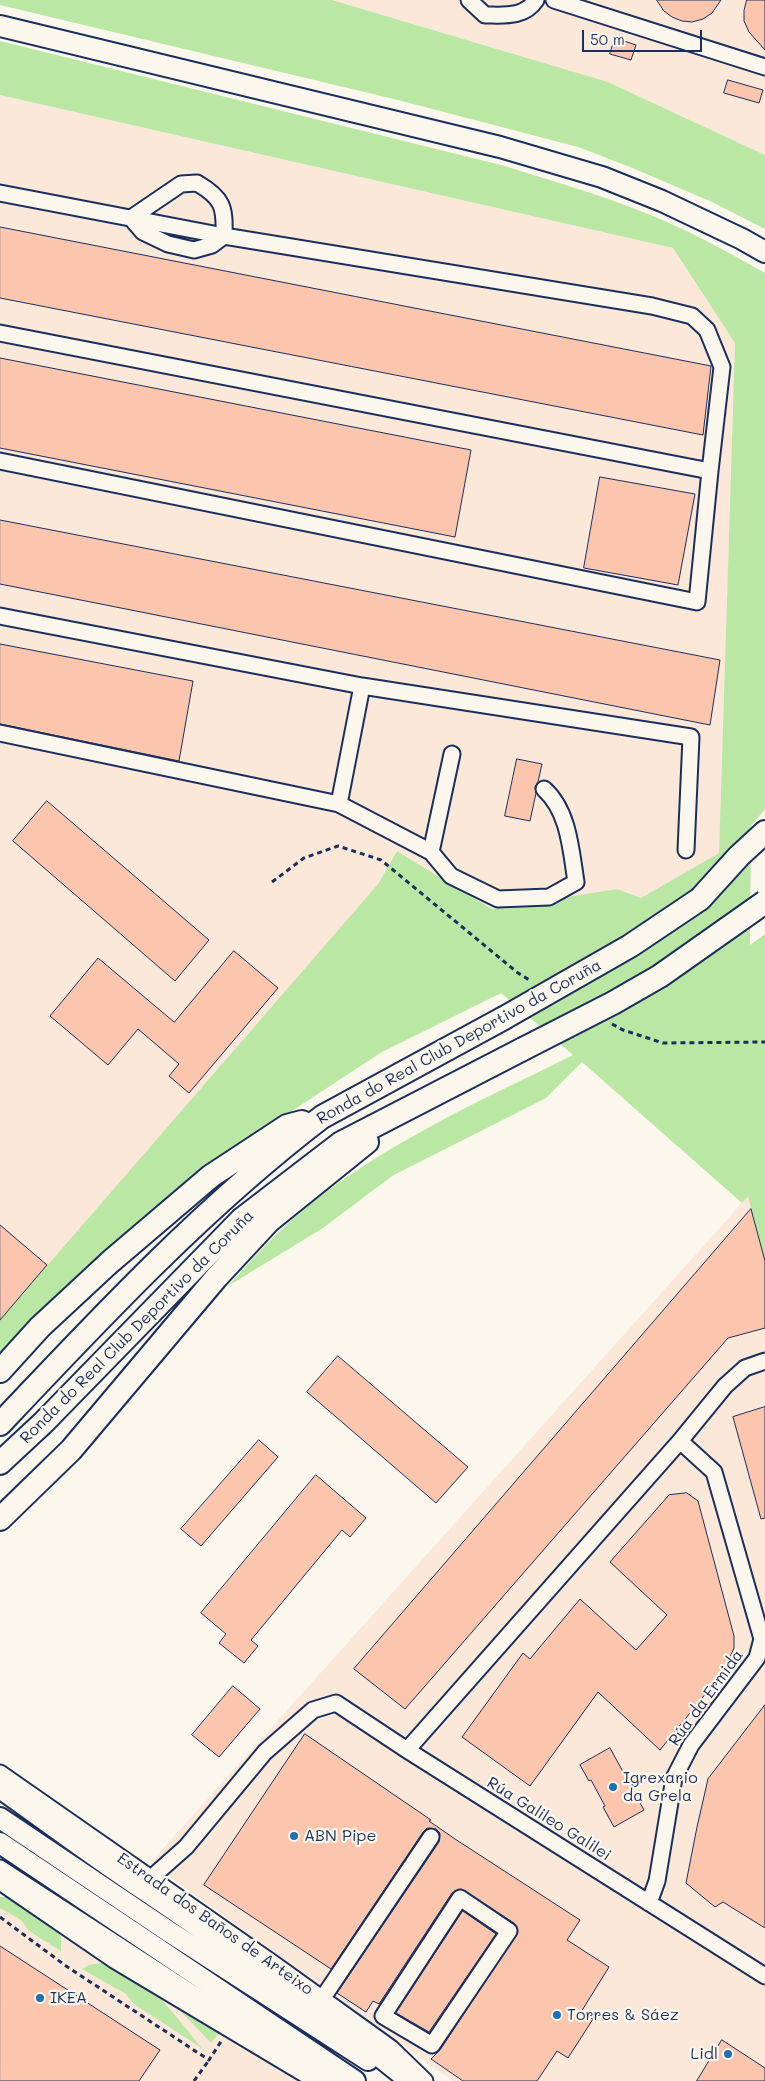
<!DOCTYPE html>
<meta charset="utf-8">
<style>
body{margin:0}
#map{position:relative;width:765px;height:2081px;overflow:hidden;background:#fbf7ec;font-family:Mali,sans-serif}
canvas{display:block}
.scale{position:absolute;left:582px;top:30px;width:120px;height:22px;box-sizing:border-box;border:2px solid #1b2f5e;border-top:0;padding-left:6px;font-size:15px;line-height:18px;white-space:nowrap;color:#1b2f5e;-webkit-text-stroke:4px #fbf7ec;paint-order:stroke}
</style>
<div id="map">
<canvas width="765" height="2081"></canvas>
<div class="scale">50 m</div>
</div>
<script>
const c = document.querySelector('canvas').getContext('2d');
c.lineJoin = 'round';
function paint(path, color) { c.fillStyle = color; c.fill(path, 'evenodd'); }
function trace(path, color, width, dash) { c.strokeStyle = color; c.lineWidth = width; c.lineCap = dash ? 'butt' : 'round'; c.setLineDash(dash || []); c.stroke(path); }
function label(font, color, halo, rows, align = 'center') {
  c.font = font + ' Mali,sans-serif'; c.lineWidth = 4.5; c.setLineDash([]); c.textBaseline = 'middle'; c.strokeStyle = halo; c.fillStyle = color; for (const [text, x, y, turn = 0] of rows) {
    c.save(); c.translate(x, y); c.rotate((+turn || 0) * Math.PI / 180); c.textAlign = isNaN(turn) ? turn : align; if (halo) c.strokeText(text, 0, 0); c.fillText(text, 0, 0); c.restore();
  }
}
const built = new Path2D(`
 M332,0H765V155L608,82Z
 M0,95L673,248L735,343L719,853L641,898L617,889L492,909L397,851L378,884L0,1320Z
 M765,1173V2081H453L150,1863L742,1203Z
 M0,1897L52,1926L220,2031L297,2081H0Z`);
const green = new Path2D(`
 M0,0H332L608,82L765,155V229L712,202L630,167L578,147L398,100L0,5Z
 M0,41L505,166C555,182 605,196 653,216C692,232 728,252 765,273V809L751,826L750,945L765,934V1261L748,1196L742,1203L582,1062L546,1098L392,1176L323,1228L228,1286C249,1263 270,1239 294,1218C372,1149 480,1101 573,1055L501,993L382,1052L214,1162L139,1220L76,1277L0,1356V1320L378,884L397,851L492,909L617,889L641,898L719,853L735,343L673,248L0,95Z
 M0,1897H7L57,1930L61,1937V1951L29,1931L21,1920L0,1908Z
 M102,1963C146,1971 175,2017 203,2049L134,2004L126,1994L82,1969L89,1965Z
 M168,1998L220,2031L211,2043Z`);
const building = new Path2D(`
 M657,0H721L712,13L703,19L692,22L682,21L672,17L664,11Z
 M747,0H765V50L749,32L744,21V11Z
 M615,38L636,45L631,60L610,54Z
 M728,80L763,90L759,103L724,93Z
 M0,227L711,366L703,435L0,298Z
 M0,358L471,450L455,537L0,448Z
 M600,477L695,494L678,585L584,568Z
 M0,520L720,660L710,725L0,584Z
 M0,644L193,681L179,761L0,724Z
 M517,759L542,764L538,782L535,787L536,793L530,821L505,816Z
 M47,801L209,940L175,981L13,841Z
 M234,951L278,988L189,1093L169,1076L179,1064L138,1029L108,1065L50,1016L98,958L174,1022Z
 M751,1209L765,1261V1328L728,1338L405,1709L354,1669Z
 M0,1225L47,1265L0,1320Z
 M338,1356L468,1467L436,1503L307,1392Z
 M765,1407V1518L761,1519L733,1417Z
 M259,1440L278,1457L201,1546L181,1529Z
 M316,1475L366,1518L350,1537L342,1530L251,1640L258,1646L244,1663L219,1643L226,1634L201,1613Z
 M687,1493L698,1501L734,1636V1648L724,1671L660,1750L598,1692L530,1786L462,1737L523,1653L530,1659L580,1599L636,1650L667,1615L610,1562L669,1495Z
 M233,1686L260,1709L219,1757L192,1735Z
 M765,1705V1928L723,1902L715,1907L686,1883L697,1827L708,1779Z
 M305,1734L431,1820L429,1821L455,1839L580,1920L567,1940L609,1967L581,2012L593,2019L568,2058L557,2051L537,2081H463L431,2059L440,2050L518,1932L514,1923L461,1889L452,1893L379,2004L373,2001L366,2012L337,1993L439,1842L440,1833L436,1829L427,1828L423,1832L331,1969L204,1885Z
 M610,1748L644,1810L614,1827L603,1807L605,1806L591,1780L589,1781L580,1765Z
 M463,1911L496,1934L429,2032L396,2013Z
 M0,1946L160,2050L139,2081H0Z
 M722,2040L765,2068V2081H697Z`);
const path = new Path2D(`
 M272,882L304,858L338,846L381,860L518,973L531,981
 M612,1024L623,1030L663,1043L765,1042
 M0,1917L66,1966L209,2060L222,2040
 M194,2081L209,2060`);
const minor = new Path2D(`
 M469,0L485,15C504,15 524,18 536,0
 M554,0L765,67
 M197,183C223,198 225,207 224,236L212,245L194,250L168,244L143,232L131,218L181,184Z
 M0,193L224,236L652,306L692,316L707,330L722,367L710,471
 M0,333L710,471L697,602L0,461
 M0,616L362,686L691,737L686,850
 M0,733L339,804L431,852L451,876L498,899L549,897L576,882C571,851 569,811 544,789
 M339,804L362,686
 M431,852L452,754
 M680,1441L725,1386L745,1368L765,1361
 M407,1750L680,1441L714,1472L762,1639L757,1658L691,1745L674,1778L657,1881L649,1903
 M0,1773L274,1964L391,2048L425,2081
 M0,1868L191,1992L336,2081
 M151,1878L186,1847L265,1752L313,1710L336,1703L407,1750L765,1976
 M0,1882L114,1960L316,2081
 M460,1898L509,1931L432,2045L383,2016Z
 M322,1999L431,1837`);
const major = new Path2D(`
 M0,26L500,147L602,177L662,201L742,239L765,252
 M0,1788C51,1824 100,1861 152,1895C239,1955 328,2013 410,2081
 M0,1818L168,1931L368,2060
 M0,1843L355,2081`);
const highway = new Path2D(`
 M700,899L739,856L765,832
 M0,1371L40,1327L110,1262L211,1176L287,1126L302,1122
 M0,1424C102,1316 204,1207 322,1117L504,1018
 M0,1463L44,1422L242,1219L341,1143L523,1049
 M0,1519L71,1450L216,1278L269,1221L367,1142`);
const highwayBridge = new Path2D(`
 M504,1018L630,946L700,899
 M523,1049L613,1003L660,976L765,902`);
const markers = [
 [613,1787,5,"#1f6fb2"],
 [294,1836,5,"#1f6fb2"],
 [40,1998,5,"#1f6fb2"],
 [557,2015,5,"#1f6fb2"],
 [728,2054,5,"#1f6fb2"]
];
const streetNames = [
 ["Ronda do Real Club Deportivo da Coruña",459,1042,-29],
 ["Ronda do Real Club Deportivo da Coruña",137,1327,-45],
 ["Rúa da Ermida",706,1698,-54],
 ["Rúa Galileo Galilei",549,1819,32],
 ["Estrada dos Baños de Arteixo",215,1924,35]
];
const poiNames = [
 ["Igrexario",623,1778],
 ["da Grela",623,1796],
 ["ABN Pipe",304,1836],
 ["IKEA",50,1998],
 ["Torres & Sáez",567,2015],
 ["Lidl",718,2054,"right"]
];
paint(built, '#fbe8d9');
paint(green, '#bbe7a4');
paint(building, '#fbc6ad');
trace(building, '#1b2f5e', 1);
trace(minor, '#1b2f5e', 19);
trace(major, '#1b2f5e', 24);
trace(highway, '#1b2f5e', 26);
trace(path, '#1b2f5e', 3, [5, 4]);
trace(minor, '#fbf7ec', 15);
trace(major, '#fbf7ec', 20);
trace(highway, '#fbf7ec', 22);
trace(highwayBridge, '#1b2f5e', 26, []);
trace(highwayBridge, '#fbf7ec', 22);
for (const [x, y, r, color] of markers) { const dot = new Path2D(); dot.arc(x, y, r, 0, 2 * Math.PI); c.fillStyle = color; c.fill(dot); trace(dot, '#fbf7ec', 2); }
label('16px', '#1b2f5e', '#fbf7ec', streetNames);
label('16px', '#1b2f5e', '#fbf7ec', poiNames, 'left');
</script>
